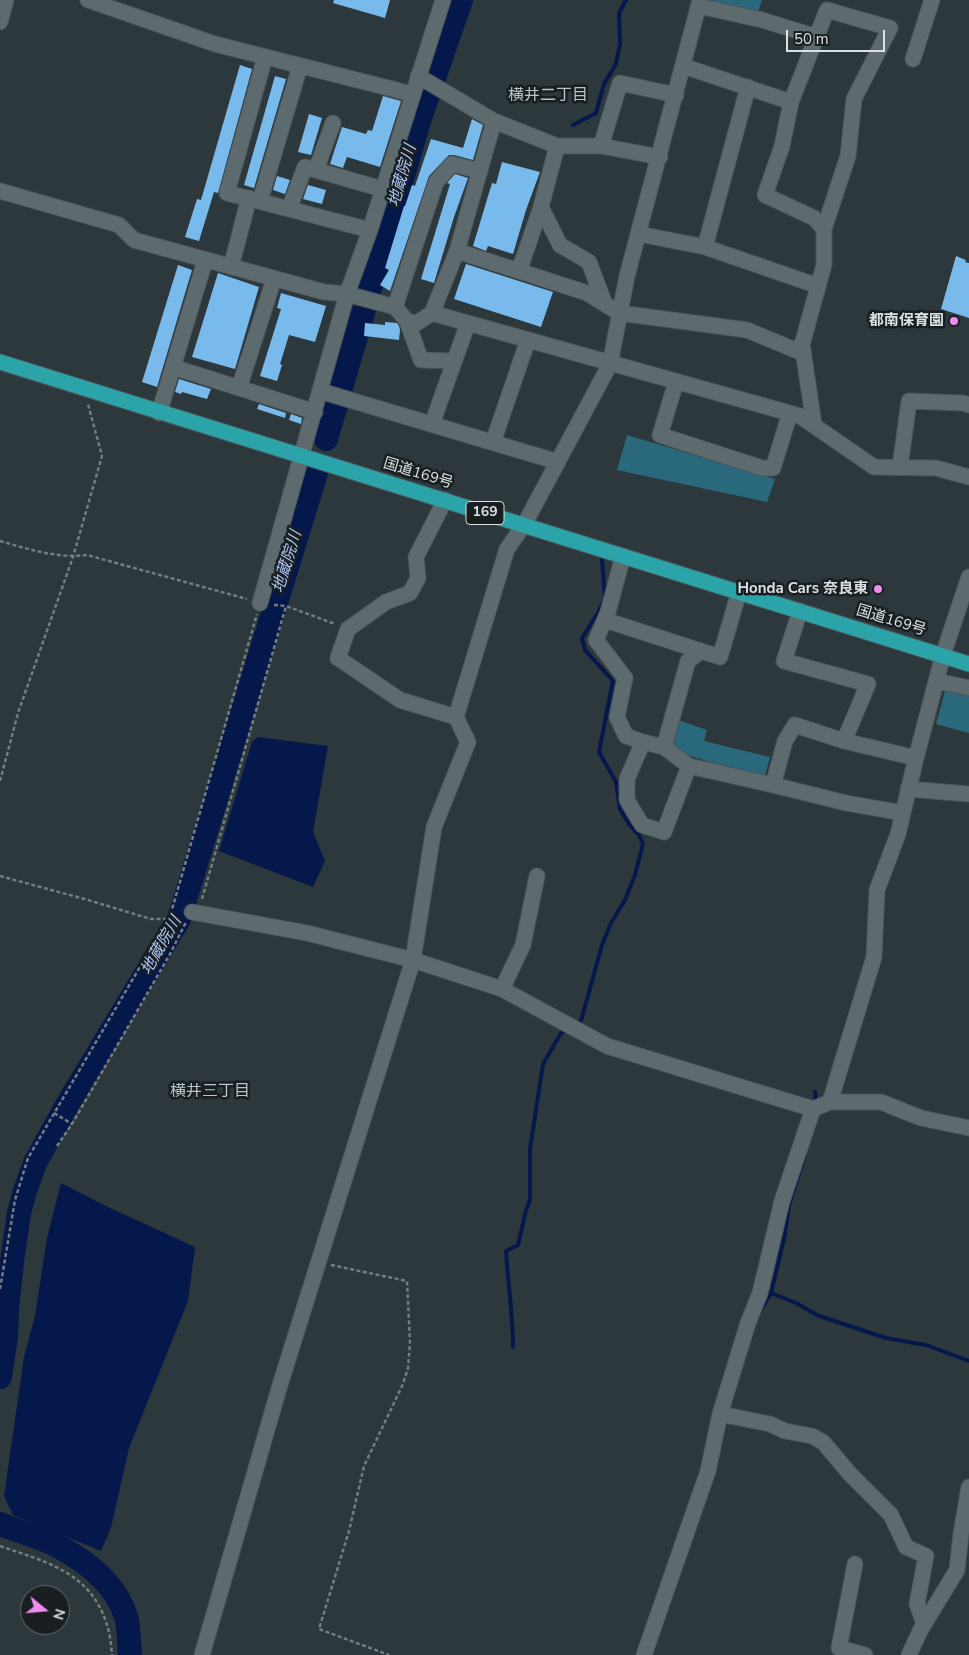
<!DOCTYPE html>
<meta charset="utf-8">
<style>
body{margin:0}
#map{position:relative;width:969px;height:1655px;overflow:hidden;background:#2c383c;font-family:"Nunito Sans",sans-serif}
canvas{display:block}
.north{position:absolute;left:20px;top:1585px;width:50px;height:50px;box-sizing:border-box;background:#191e20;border:1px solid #666c6e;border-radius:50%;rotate:107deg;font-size:14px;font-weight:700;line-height:20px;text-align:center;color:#d9e1e3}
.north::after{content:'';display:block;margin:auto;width:18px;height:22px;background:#f38af2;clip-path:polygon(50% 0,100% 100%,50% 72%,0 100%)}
.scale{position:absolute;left:786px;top:30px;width:99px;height:22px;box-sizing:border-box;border:2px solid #d9e1e3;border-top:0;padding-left:6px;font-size:15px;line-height:18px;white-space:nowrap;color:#d9e1e3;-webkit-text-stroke:4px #191e20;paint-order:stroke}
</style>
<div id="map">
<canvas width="969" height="1655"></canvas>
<div class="north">N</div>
<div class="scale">50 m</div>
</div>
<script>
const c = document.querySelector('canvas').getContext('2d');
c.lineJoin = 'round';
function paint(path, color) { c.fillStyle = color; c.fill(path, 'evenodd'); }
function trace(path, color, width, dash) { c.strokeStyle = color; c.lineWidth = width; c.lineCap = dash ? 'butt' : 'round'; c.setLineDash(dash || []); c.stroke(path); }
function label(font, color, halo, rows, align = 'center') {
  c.font = font + ' "Nunito Sans","Noto Sans JP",sans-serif'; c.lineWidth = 5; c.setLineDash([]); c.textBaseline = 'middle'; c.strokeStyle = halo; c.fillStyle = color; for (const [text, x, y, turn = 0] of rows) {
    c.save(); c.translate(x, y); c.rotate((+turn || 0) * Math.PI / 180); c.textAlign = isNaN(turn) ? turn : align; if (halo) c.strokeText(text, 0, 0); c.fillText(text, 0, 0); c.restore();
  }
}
const green = new Path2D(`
 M713,0H762L757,16L716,7Z
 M627,435L775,479L767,502L617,470Z
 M945,691L969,696V733L936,724Z
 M678,720L707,730L704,741L770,757L764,779L681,753L673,745Z`);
const water = new Path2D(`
 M258,737L328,746L313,832L325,861L313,887L219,851L252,742Z
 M61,1183L108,1207L195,1247L188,1301L129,1448L111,1528L101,1551L13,1515L4,1496L24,1357L35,1316L47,1238Z`);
const stream = new Path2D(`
 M573,125L596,113L604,84L616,64L620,44L619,13L626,0
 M576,1024L581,1021L602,945L611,923L625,900L635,875L643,844L639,835L629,824L620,809L616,782L599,752L613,681L585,650L582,638L598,613L605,598L602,560
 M815,1092L816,1105
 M771,1293L796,1303L819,1316L886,1338L926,1345L969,1361
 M760,1311L771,1293L784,1239L789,1205L805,1155
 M513,1347C513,1315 508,1283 506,1251L518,1245L526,1210L530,1200V1149L543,1064L561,1033L568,1029`);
const river = new Path2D(`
 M326,439L420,118L461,0
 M0,1377L6,1337L7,1308L13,1254L19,1213L25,1191L35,1163L67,1105L179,919L316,473
 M0,1524C18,1531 37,1536 54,1544C85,1560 118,1585 127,1620C129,1631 129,1644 130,1655`);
const building = new Path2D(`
 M334,0H390L385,18L333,3Z
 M240,65L252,69L218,193L214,192L199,241L185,237L197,199L201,200Z
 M275,76L286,79L254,188L244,185Z
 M383,96L401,101L380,167L347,157L343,168L330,164L342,127L366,134L368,130L372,131Z
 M309,114L322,118L311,155L298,152Z
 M472,119L483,125L473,160L454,155H449L429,176L390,291L380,285L389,270L385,268L404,206H405L412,185L415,186L431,139L463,148Z
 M502,162L540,172L526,210L513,254L488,246L486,251L473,246L492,183L496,184Z
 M455,174L468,178L454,217L434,283L421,279L450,184L447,183Z
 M277,176L290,180L285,194L273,190Z
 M308,185L326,190L322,204L303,199Z
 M956,256L966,260L965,262L969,263V318L941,309Z
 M466,264L553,292L541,327L454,299Z
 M178,265L192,270L157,387L142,382Z
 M218,273L259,287L235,369L192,357Z
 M281,293L326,306L315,342L289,335L280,364L282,365L277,381L260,376L281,309L277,308Z
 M385,322L397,323L399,326L400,330L399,340L364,336L365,323L385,325Z
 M179,379L211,389L207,399L182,392L181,394L175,392Z
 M259,404L286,413L285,418L257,409Z
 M291,414L302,418L301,424L289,420Z`);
const path = new Path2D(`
 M0,541C28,549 58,559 87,555L247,599
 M274,605L286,606L335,624
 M0,781L18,713L73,557L102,456L88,404
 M0,876L88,900L151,919H167
 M202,899L286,606
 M54,1113L72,1124
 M57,1146L72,1124L170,954L186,922
 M331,1265L407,1281L410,1343L408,1368L403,1384L364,1466L349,1531L319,1629L389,1655
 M0,1289L15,1200L28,1158L168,919L173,906L257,614
 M0,1546C46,1562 91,1572 107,1625C110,1634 111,1645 112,1655`);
const minor = new Path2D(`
 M88,0L215,44L412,94
 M699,6L762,20L817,37
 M0,22L6,0
 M265,57L227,193L370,230
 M913,59L932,0
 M418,76L494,121L557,146H601L660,157
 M791,102L827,10L890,28L854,99L848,156L824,229
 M557,146L541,207L560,245L589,262L604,302
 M601,146L620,83L676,95
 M316,170L333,123
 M0,191L119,225L134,240L324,292L347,294L395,307L407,321L417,323L432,313L800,416L874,467L936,468L969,477
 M260,201L300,66
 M289,209L305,167L382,189
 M639,234L705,247L818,286
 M705,247L748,87
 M457,251L587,293L619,313L747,330L800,352L824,265V229L814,218L765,195L782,146L791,102L683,66
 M231,267L249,198
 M519,271L541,207
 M395,307L436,182L452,164L480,171
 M432,313L457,251L494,121
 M407,321L421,360L454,361
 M802,343L814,425
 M173,367L315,412
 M676,382L660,435L762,468H773L790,413
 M239,388L274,279
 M320,391L558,462
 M159,413L205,261
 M432,424L468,323
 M493,442L528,340
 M900,467L909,401L963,403L969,405
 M445,500L416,557L418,578L410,593L386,602L348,629L338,658L400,700L456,717
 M623,556L608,612L596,640L625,678L617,717L626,736L643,742L664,747L689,766L773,785L785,741L795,725L844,741L916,758
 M260,603L347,294L370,230L443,0
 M800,611L784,661L868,684L844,741
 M605,620L701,651
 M936,681L969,688
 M643,742L627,779V800L642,825L664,832L689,766
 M664,747L688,661L701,651L720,657L739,592
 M773,785L846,803L903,813
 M908,789L969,794
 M192,912L307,933L413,960L502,989L607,1046L813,1109L830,1102H881L921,1118L969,1128
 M502,989L523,945L537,876
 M830,1102L874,957L877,890L898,834L916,758L943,655L969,577
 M720,1414L770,1424L785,1431L812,1436L823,1442L850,1474L891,1515L906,1547L926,1556L917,1604L924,1624
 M855,1564L839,1648L865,1655
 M202,1655L280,1385L413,960L434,827L468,742L456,717L507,549L524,525L610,364L627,276L700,0
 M644,1655L708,1471L720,1414L748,1323L760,1293L782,1201L813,1109
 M909,1655L921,1629L957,1570L961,1534L969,1487`);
const highway = new Path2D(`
 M0,362L969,664`);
const markers = [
 [954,321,5,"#f38af2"],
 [878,589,5,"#f38af2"]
];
const shields = [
 [485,513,38]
];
const shieldNames = [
 ["169",485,513]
];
const poiNames = [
 ["都南保育園",944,321],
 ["Honda Cars 奈良東",868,589]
];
const streetNames = [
 ["国道169号",418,474,17],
 ["国道169号",891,621,17]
];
const neighbourhoodNames = [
 ["横井二丁目",548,96],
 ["横井三丁目",210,1092]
];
const waterNames = [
 ["地蔵院川",403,176,-74],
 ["地蔵院川",288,562,-73],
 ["地蔵院川",162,946,-60]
];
paint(green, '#2a687b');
paint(water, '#05184b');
trace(stream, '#05184b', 4);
trace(river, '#05184b', 24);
paint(building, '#79baec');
trace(minor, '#4b5559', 17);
trace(highway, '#4b5559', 17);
trace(path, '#747e81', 2.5, [4, 2.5]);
trace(minor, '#5d6b6f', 15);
trace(highway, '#2aa3a9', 15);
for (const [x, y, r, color] of markers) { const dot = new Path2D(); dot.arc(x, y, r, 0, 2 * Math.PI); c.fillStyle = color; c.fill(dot); trace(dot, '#191e20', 2); }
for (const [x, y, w] of shields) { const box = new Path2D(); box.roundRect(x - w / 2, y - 11.5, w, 23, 4); c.fillStyle = '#191e20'; c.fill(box); trace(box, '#d9e1e3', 1); }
label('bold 14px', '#d9e1e3', null, shieldNames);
label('bold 15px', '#d9e1e3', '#191e20', poiNames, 'right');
label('15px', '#d9e1e3', '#191e20', streetNames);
label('16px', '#b6c5ca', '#191e20', neighbourhoodNames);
label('italic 16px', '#aec7fa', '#191e20', waterNames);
</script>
